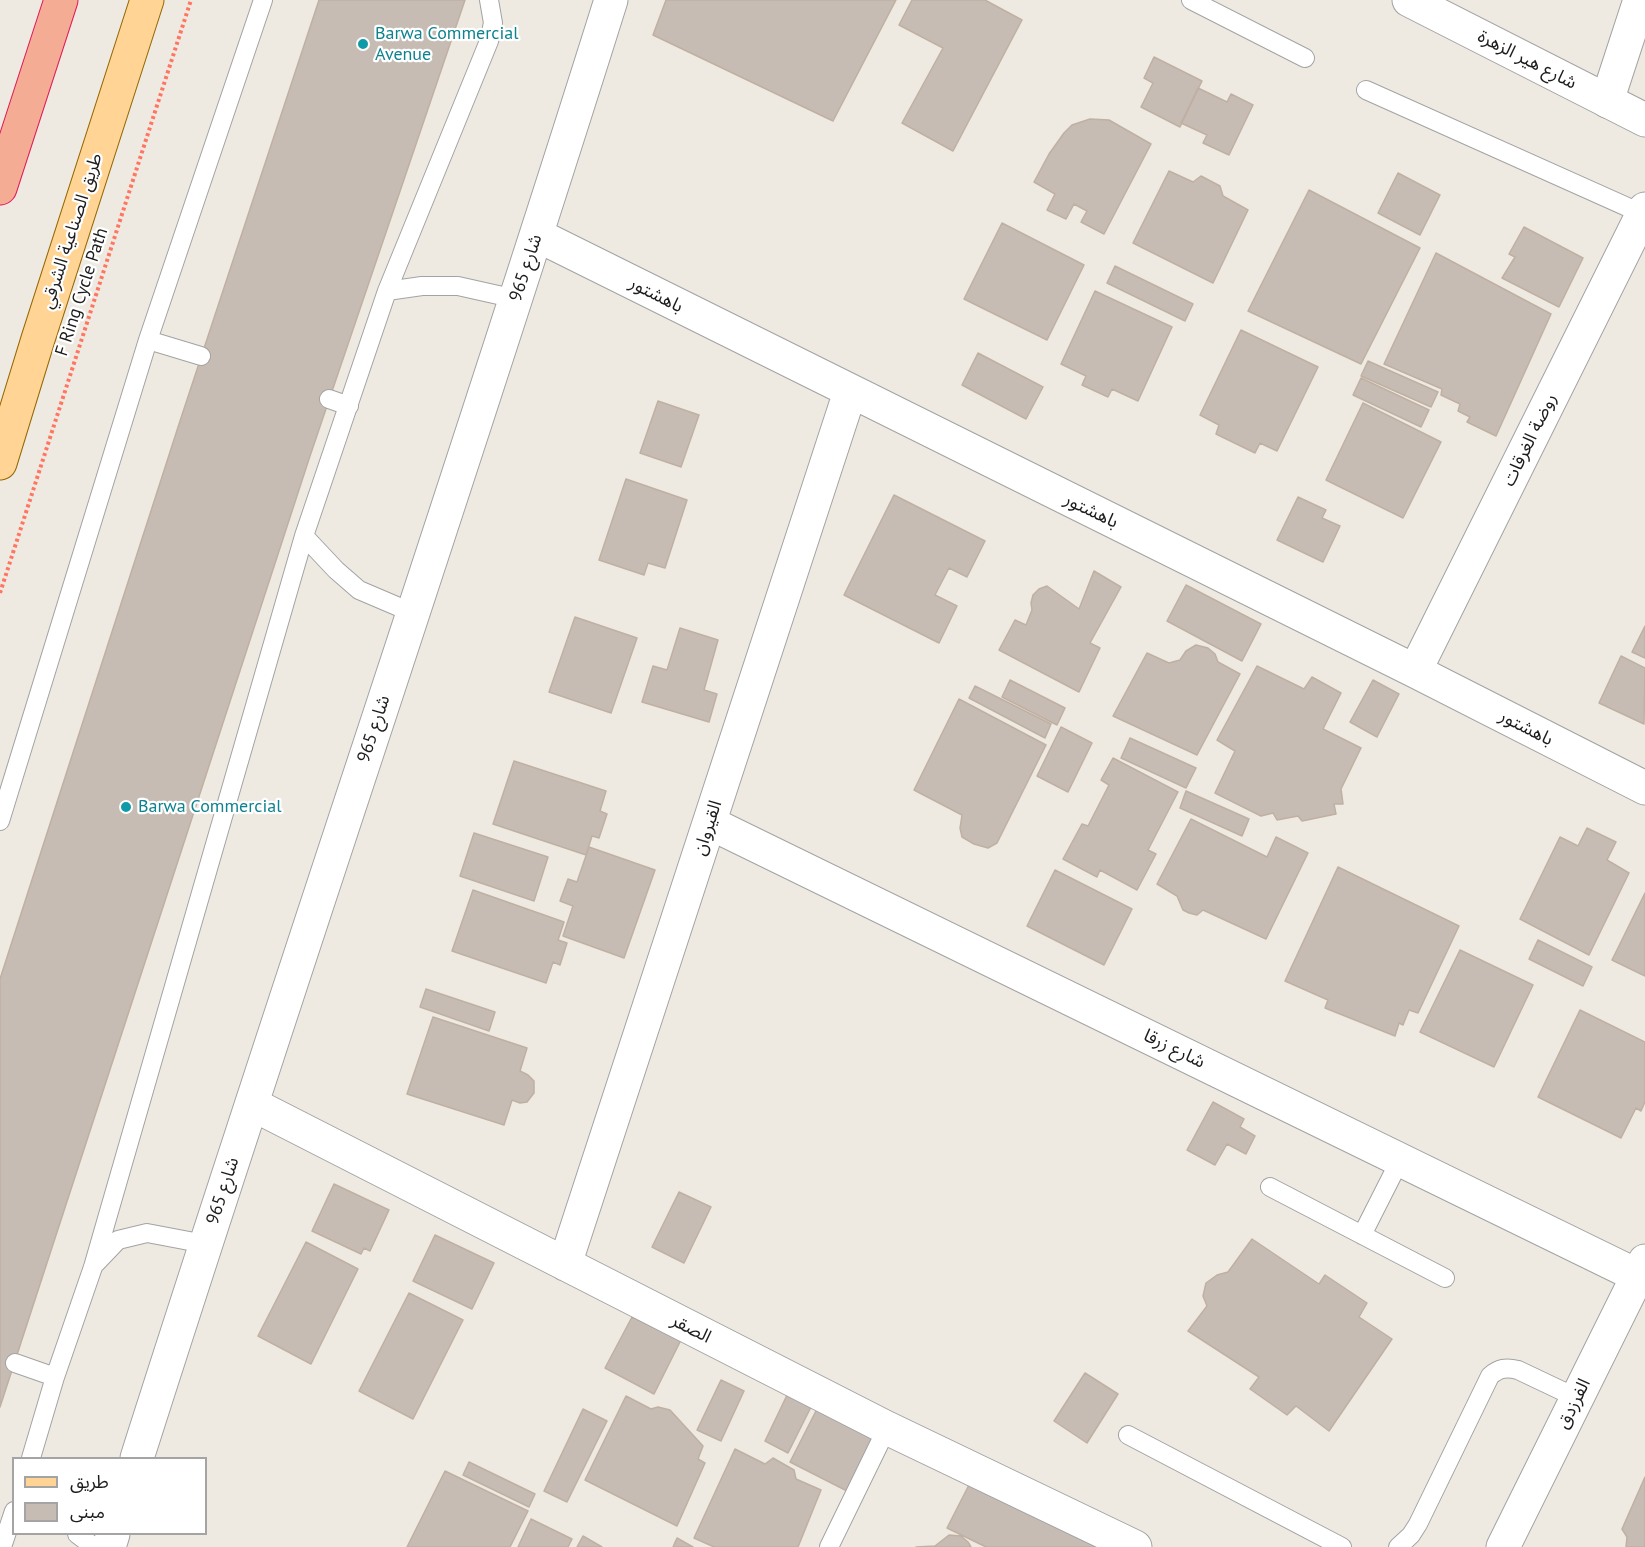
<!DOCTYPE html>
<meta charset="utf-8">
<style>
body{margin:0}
#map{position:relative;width:1645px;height:1547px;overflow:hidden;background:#eeeae1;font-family:"PT Sans","Noto Sans Arabic",sans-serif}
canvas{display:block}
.legend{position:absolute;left:12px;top:1457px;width:195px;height:78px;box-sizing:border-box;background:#fff;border:2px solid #a4a4a4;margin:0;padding:8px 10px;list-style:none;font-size:18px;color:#1c1c1c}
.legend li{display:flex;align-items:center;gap:12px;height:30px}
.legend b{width:30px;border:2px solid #a4a4a4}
</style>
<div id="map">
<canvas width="1645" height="1547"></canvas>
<ul class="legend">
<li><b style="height:8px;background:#ffd495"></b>طريق</li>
<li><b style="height:16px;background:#c6bcb4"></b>مبنى</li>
</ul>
</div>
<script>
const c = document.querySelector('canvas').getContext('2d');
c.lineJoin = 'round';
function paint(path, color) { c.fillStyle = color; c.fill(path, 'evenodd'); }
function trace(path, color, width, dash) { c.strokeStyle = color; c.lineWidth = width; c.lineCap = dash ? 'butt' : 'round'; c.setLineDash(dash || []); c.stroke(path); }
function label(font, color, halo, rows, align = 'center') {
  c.font = font + ' "PT Sans","Noto Sans Arabic",sans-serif'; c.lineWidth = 4.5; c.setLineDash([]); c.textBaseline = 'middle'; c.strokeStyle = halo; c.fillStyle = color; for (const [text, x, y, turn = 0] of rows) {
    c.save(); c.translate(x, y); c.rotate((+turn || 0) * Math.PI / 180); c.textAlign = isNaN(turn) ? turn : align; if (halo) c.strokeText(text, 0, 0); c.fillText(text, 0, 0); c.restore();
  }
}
const building = new Path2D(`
 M319,0H465L310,456L0,1407V979L180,421Z
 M666,0H896L833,121L653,35Z
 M912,0H985L1022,20L953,151L902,123L943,48L899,25Z
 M1154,57L1202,81L1180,127L1141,107L1153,83L1144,78Z
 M1198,88L1227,102L1231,94L1253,105L1229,155L1203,143L1207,135L1181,123Z
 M1090,119L1109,120L1151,144L1104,234L1081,222L1087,211L1074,204L1066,219L1047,210L1055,194L1034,182L1049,154L1064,133L1072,125Z
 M1169,171L1193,182L1201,176L1220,186L1223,196L1248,210L1213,283L1133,243Z
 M1398,173L1440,195L1420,235L1378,213Z
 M1309,190L1420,248L1361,364L1248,311Z
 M1002,223L1084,265L1047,340L964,299Z
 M1524,227L1583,258L1559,307L1502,278L1515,257L1509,254Z
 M1436,253L1551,314L1496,436L1467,422L1470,417L1458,411L1460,404L1441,395L1442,389L1384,364Z
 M1115,266L1193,304L1185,321L1107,283Z
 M1095,291L1172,327L1138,401L1112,389L1108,397L1082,385L1086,376L1061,364Z
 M1241,330L1318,367L1277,451L1260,443L1255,453L1216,434L1219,425L1200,415Z
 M978,353L1043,387L1026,419L962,385Z
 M1368,361L1438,392L1431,407L1361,376Z
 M1361,378L1429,410L1421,427L1353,395Z
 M658,401L699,415L681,467L640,453Z
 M1363,403L1441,442L1403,518L1326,480Z
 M626,479L687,500L665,568L648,563L644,575L599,560Z
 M894,495L985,541L967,577L949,568L935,595L957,606L939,643L844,595Z
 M1298,497L1326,510L1322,518L1340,526L1323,562L1277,540Z
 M1094,571L1121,587L1090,643L1100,648L1079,692L999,650L1015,620L1026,625L1032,610L1031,603L1033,595L1039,589L1047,586L1079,609Z
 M1186,585L1261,624L1242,661L1167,621Z
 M575,617L637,638L611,713L549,692Z
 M1645,626V658L1632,652Z
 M680,628L718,640L704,690L717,694L709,722L642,702L653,666L667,670Z
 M1196,645L1208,648L1215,654L1218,662L1240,674L1197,755L1113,716L1147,653L1169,663L1180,660L1186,651Z
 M1621,656L1645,668L1644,724L1599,703Z
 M1257,666L1304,689L1312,677L1341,693L1323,729L1361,748L1341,789L1343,804H1334L1336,814L1302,821L1298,816L1277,820L1273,813L1261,816L1215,793L1235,751L1217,740Z
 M1010,680L1065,708L1057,725L1002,697Z
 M1373,680L1399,694L1377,737L1350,722Z
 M975,686L1051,724L1045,738L969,698Z
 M959,699L1046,745L997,843L988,848L974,844L962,837L960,828L962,815L914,790Z
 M1061,727L1092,743L1068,792L1037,776Z
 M1130,738L1196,768L1186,788L1121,758Z
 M1113,758L1178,792L1148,850L1156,854L1137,890L1100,870L1097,877L1063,859L1082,824L1088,826L1109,785L1101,780Z
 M514,761L606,791L600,811L607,814L599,838L592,836L586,855L493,824Z
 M1186,791L1249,819L1242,836L1180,808Z
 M1191,819L1267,857L1276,837L1308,853L1266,939L1203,910L1197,915L1189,913L1183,910L1177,896L1157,884Z
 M1587,828L1616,842L1607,860L1629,873L1589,955L1520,919L1560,837L1578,846Z
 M474,833L548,857L534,901L460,876Z
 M589,847L655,870L624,958L563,936L573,906L560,901L568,879L577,882Z
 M1338,867L1459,926L1418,1013L1409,1010L1403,1025L1399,1023L1395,1036L1325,1008L1328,1000L1285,981Z
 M1055,870L1132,909L1104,965L1027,926Z
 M473,890L564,922L558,940L567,943L560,965L553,962L546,983L452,951Z
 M1645,893V976L1612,960Z
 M1538,940L1592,967L1583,986L1529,959Z
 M1460,950L1533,985L1494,1067L1420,1032Z
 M426,989L495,1012L489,1031L420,1007Z
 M1580,1010L1645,1042V1102L1641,1111L1636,1108L1621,1138L1538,1097Z
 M433,1017L527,1048L520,1071L528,1075L534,1081V1093L527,1102L520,1103L512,1100L504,1125L407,1094Z
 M1213,1102L1244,1119L1240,1127L1255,1136L1246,1154L1227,1144L1215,1165L1187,1150Z
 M334,1184L389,1210L370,1251L364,1248L361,1254L312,1231Z
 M679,1192L711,1207L684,1263L652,1247Z
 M435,1235L494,1263L472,1309L413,1281Z
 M1252,1239L1319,1284L1325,1275L1367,1303L1359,1317L1392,1339L1329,1431L1296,1406L1287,1415L1250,1389L1259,1377L1188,1331L1207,1306L1203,1296L1206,1283L1217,1275L1228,1272Z
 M306,1242L358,1269L311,1364L258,1336Z
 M409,1293L463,1320L413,1419L359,1391Z
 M632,1317L659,1330L663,1322L684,1334L654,1394L605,1368Z
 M1085,1373L1118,1394L1087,1443L1054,1421Z
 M721,1380L744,1391L721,1441L697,1430Z
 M789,1391L813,1403L788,1453L765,1441Z
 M626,1396L651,1409L658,1407L670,1410L703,1446L698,1459L705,1463L677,1526L585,1480Z
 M819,1405L878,1436L849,1492L790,1462Z
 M583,1409L607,1421L567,1502L544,1491Z
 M735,1449L765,1464L773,1458L794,1470L796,1479L821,1490L798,1547H714L694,1538Z
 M469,1462L535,1494L529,1507L463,1475Z
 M445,1471L528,1511L510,1547H407Z
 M1645,1477V1547H1626L1627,1537L1622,1529Z
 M972,1479L1098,1547H986L947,1528Z
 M531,1519L572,1539L568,1547H518Z
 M949,1535L961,1536L968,1542L971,1547H916L935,1546Z
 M583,1536L602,1547H577Z
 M677,1538L693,1547H673Z`);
const path = new Path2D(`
 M0,593L191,0`);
const service = new Path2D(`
 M1191,0L1305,58
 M1366,90L1643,214
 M387,291L422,286H458L516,299
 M148,340L201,356
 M329,399L349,406
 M304,536L336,570L359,590L413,613
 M0,821L148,340L263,0
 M1270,1187L1445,1278
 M1362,1235L1400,1160
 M96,1263L118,1240L147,1233L205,1244
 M15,1363L55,1377
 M1128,1435L1342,1547
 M31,1458L55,1377L93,1267L304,536L387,291L489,41L493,23L489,0
 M77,1534L94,1547
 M2,1547L14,1511
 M829,1547L887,1428
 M1398,1547L1411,1535L1418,1524L1490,1376C1499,1368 1506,1367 1518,1370L1577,1398`);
const minor = new Path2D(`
 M1607,101L1640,0
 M537,235L1415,671L1645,788
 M1415,671L1645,209
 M710,823L1638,1276
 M252,1104L887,1428L1135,1547
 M565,1264L850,392
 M137,1458C292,971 458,488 611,0
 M109,1547L113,1534
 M1503,1547L1645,1261`);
const tertiary = new Path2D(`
 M1409,0L1645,120`);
const primary = new Path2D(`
 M0,463L38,339L147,0`);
const trunk = new Path2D(`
 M0,188L61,0`);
const markers = [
 [363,44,6,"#0f9aa8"],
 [126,807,6,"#0f9aa8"]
];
const cultureNames = [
 ["Barwa Commercial",375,34],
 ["Avenue",375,55],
 ["Barwa Commercial",138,807]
];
const streetNames = [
 ["شارع هير الزهرة",1527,60,27],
 ["طريق الصناعية الشرقي",72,231,-72],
 ["شارع 965",526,268,-72],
 ["F Ring Cycle Path",82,292,-72],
 ["باهشتور",656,295,27],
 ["روضة الغرقات",1530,440,-64],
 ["باهشتور",1091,511,26],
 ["باهشتور",1526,728,27],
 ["شارع 965",374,729,-72],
 ["القيروان",708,828,-72],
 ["شارع زرقا",1174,1049,26],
 ["شارع 965",223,1191,-72],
 ["الصقر",691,1329,27],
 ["الفرزدق",1574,1404,-64]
];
paint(building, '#c6bcb4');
trace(building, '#c0b0a2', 1.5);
trace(service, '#a3a3a3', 20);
trace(minor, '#a3a3a3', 35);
trace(tertiary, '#a3a3a3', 35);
trace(primary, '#946700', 35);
trace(trunk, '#e01a59', 35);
trace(path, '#ff7561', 4, [3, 3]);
trace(service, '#fff', 18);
trace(minor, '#fff', 33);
trace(tertiary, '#fff', 33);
trace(primary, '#ffd495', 33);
trace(trunk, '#f5ac94', 33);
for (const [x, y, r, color] of markers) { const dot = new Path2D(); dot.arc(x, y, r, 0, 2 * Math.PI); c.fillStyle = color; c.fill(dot); trace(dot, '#fff', 2); }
label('18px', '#0d838f', '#fff', cultureNames, 'left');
label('18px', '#1c1c1c', '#fff', streetNames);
</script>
